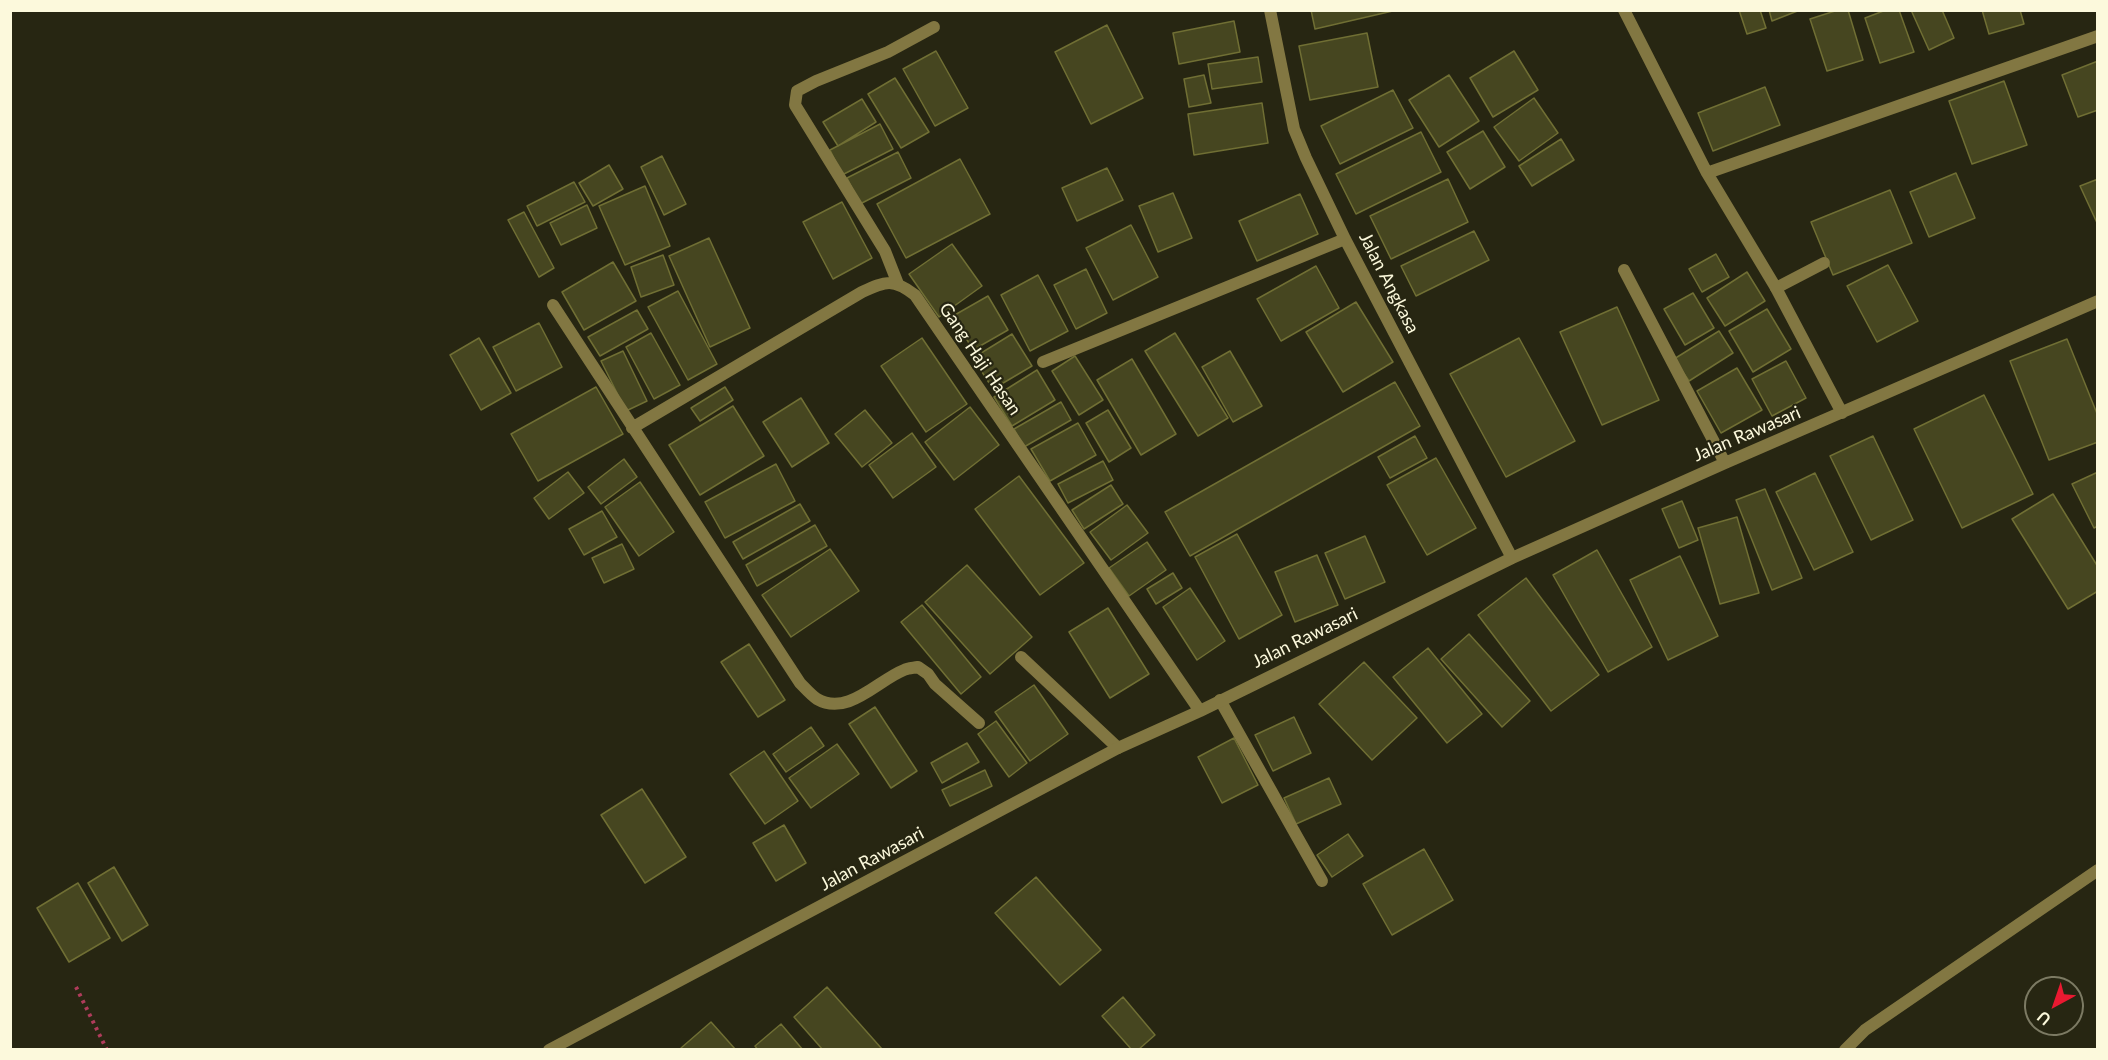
<!DOCTYPE html>
<style>
body{margin:0}
#map{position:relative;width:2108px;height:1060px;overflow:hidden;background:#272612;font-family:Lato,sans-serif}
canvas{display:block}
.frame{position:absolute;inset:0;border:12px solid #fcf9dc;pointer-events:none}
.north{position:absolute;left:2024px;top:976px;width:60px;height:60px;box-sizing:border-box;background:#272612;border:2px solid #7c7a63;border-radius:50%;rotate:220deg;font-size:16px;font-weight:700;line-height:24px;text-align:center;color:#fcf9dc}
.north::after{content:'';display:block;margin:auto;width:21px;height:27px;background:#ea1931;clip-path:polygon(50% 0,100% 100%,50% 72%,0 100%)}
</style>
<div id="map">
<canvas width="2108" height="1060"></canvas>
<div class="frame"></div>
<div class="north">U</div>
</div>
<script>
const c = document.querySelector('canvas').getContext('2d');
c.lineJoin = 'round';
function paint(path, color) { c.fillStyle = color; c.fill(path, 'evenodd'); }
function trace(path, color, width, dash) { c.strokeStyle = color; c.lineWidth = width; c.lineCap = dash ? 'butt' : 'round'; c.setLineDash(dash || []); c.stroke(path); }
function label(font, color, halo, rows, align = 'center') {
  c.font = font + ' Lato,sans-serif'; c.lineWidth = 4.5; c.setLineDash([]); c.textBaseline = 'middle'; c.strokeStyle = halo; c.fillStyle = color; for (const [text, x, y, turn = 0] of rows) {
    c.save(); c.translate(x, y); c.rotate((+turn || 0) * Math.PI / 180); c.textAlign = isNaN(turn) ? turn : align; if (halo) c.strokeText(text, 0, 0); c.fillText(text, 0, 0); c.restore();
  }
}
const building = new Path2D(`
 M1311,10H1397L1315,29Z
 M1739,10H1760L1766,28L1747,34Z
 M1769,10H1800L1772,21Z
 M1838,10H1848L1863,60L1827,71L1810,19Z
 M1886,10H1899L1914,52L1880,63L1865,18Z
 M1911,10H1942L1954,38L1929,50Z
 M1982,10H2020L2024,24L1989,34Z
 M1234,21L1240,52L1179,64L1173,33Z
 M1107,25L1143,98L1091,124L1055,52Z
 M1367,33L1378,87L1310,100L1299,46Z
 M936,51L968,108L935,126L903,69Z
 M1514,51L1538,90L1493,117L1470,78Z
 M1258,57L1262,82L1212,89L1208,64Z
 M2098,61V110L2078,117L2062,75Z
 M1204,75L1211,103L1189,107L1184,79Z
 M1449,75L1479,121L1439,147L1409,100Z
 M895,78L929,132L901,148L868,94Z
 M2004,81L2027,145L1972,164L1949,101Z
 M1765,87L1780,125L1713,151L1698,113Z
 M1393,90L1413,128L1340,164L1321,126Z
 M1534,98L1558,133L1519,161L1494,127Z
 M862,99L876,122L838,146L823,122Z
 M1262,103L1268,143L1194,155L1188,114Z
 M880,124L893,149L842,175L830,150Z
 M1483,131L1505,167L1470,189L1447,152Z
 M1421,132L1441,172L1356,214L1336,174Z
 M1561,139L1574,160L1532,186L1519,166Z
 M898,152L911,178L860,204L847,178Z
 M662,156L686,204L664,215L641,167Z
 M960,159L990,214L906,258L877,204Z
 M609,165L623,189L593,206L579,183Z
 M1107,168L1123,200L1077,221L1062,188Z
 M1956,173L1975,218L1929,237L1910,192Z
 M1448,179L1468,222L1391,259L1370,216Z
 M2098,179V225L2080,186Z
 M574,182L585,202L537,226L527,206Z
 M645,186L670,246L625,265L599,206Z
 M1890,190L1912,243L1833,275L1811,222Z
 M1173,193L1192,238L1158,252L1139,206Z
 M1300,194L1318,234L1257,261L1239,221Z
 M842,202L872,258L833,279L803,222Z
 M587,205L597,228L561,245L550,223Z
 M524,212L554,268L539,277L508,220Z
 M1131,225L1158,277L1113,300L1086,248Z
 M1474,231L1489,260L1416,296L1401,266Z
 M709,238L750,328L710,347L669,256Z
 M952,244L982,286L939,317L909,274Z
 M1716,254L1729,277L1702,292L1689,269Z
 M663,255L674,285L641,297L631,267Z
 M613,262L636,301L584,330L562,292Z
 M1888,265L1918,321L1877,342L1847,286Z
 M1316,266L1339,308L1281,341L1257,299Z
 M1086,269L1107,313L1076,329L1054,285Z
 M1747,272L1765,301L1725,326L1707,298Z
 M1038,275L1068,331L1030,351L1001,295Z
 M678,291L717,364L688,380L648,307Z
 M1693,293L1714,328L1685,345L1664,309Z
 M988,296L1008,330L973,350L953,316Z
 M1356,302L1393,362L1343,392L1306,332Z
 M1617,307L1659,400L1602,425L1560,332Z
 M1767,309L1791,349L1753,372L1729,331Z
 M637,310L648,329L600,356L588,337Z
 M539,323L562,367L516,391L493,347Z
 M1719,331L1733,353L1689,381L1674,359Z
 M651,333L680,385L654,399L626,347Z
 M1175,333L1228,418L1198,436L1145,351Z
 M1012,334L1032,366L993,389L973,358Z
 M479,338L511,393L481,410L450,355Z
 M922,338L967,404L926,432L881,366Z
 M1519,338L1575,441L1506,477L1450,374Z
 M2067,339L2098,416V442L2049,460L2010,361Z
 M623,351L647,401L626,411L601,361Z
 M1230,351L1262,406L1233,422L1202,367Z
 M1075,356L1103,400L1079,415L1052,371Z
 M1132,359L1176,434L1141,455L1097,380Z
 M1786,361L1806,398L1772,416L1752,379Z
 M1737,368L1762,410L1721,433L1697,391Z
 M1037,370L1055,400L1012,426L994,397Z
 M1395,382L1420,426L1190,556L1165,512Z
 M596,387L623,434L538,481L511,434Z
 M725,387L733,400L700,421L691,408Z
 M1984,395L2033,494L1962,528L1914,429Z
 M801,398L829,443L792,467L763,422Z
 M1061,402L1071,420L1024,447L1014,429Z
 M733,406L764,456L700,495L669,445Z
 M970,407L999,445L954,480L925,442Z
 M865,410L892,443L862,467L835,434Z
 M1108,410L1131,448L1109,462L1086,423Z
 M1078,423L1096,455L1050,481L1031,449Z
 M912,433L936,467L893,498L869,465Z
 M1415,436L1427,458L1390,478L1378,457Z
 M1873,436L1913,520L1871,540L1830,456Z
 M1436,458L1476,528L1427,555L1387,485Z
 M624,459L637,477L601,504L588,487Z
 M1103,461L1113,480L1068,503L1058,484Z
 M776,464L795,501L725,538L705,502Z
 M568,472L584,493L549,519L534,498Z
 M2098,472V526L2094,528L2072,484Z
 M1815,473L1853,552L1814,570L1776,492Z
 M1019,476L1084,563L1040,595L975,509Z
 M640,482L674,532L639,556L605,507Z
 M1111,485L1123,504L1084,529L1072,510Z
 M1765,489L1802,578L1772,590L1736,500Z
 M2053,494L2098,567V591L2068,609L2012,519Z
 M1682,501L1698,540L1679,548L1662,509Z
 M800,504L810,521L743,559L733,542Z
 M1127,505L1148,533L1111,560L1090,532Z
 M602,511L617,537L584,555L569,529Z
 M1737,517L1759,593L1720,604L1698,528Z
 M815,525L827,546L757,586L746,565Z
 M1237,534L1282,615L1239,639L1195,557Z
 M1365,536L1385,582L1345,599L1325,553Z
 M1147,542L1166,570L1129,596L1109,568Z
 M622,544L634,569L604,583L592,558Z
 M830,549L859,591L791,637L762,595Z
 M1597,550L1652,647L1608,672L1553,575Z
 M1317,555L1338,605L1295,622L1275,572Z
 M1680,556L1718,636L1668,660L1630,580Z
 M967,565L1032,637L990,674L925,602Z
 M1173,573L1182,588L1156,604L1147,589Z
 M1526,578L1599,675L1551,711L1478,615Z
 M1190,588L1225,641L1197,660L1163,607Z
 M922,605L981,677L961,694L901,622Z
 M1108,608L1149,674L1110,698L1069,632Z
 M1469,634L1530,701L1502,727L1441,659Z
 M749,644L785,700L758,717L721,662Z
 M1428,648L1482,714L1447,743L1393,677Z
 M1364,662L1417,718L1372,760L1319,704Z
 M1034,685L1068,734L1030,761L995,712Z
 M875,707L917,771L891,788L849,724Z
 M1294,717L1311,753L1273,771L1255,735Z
 M996,721L1027,763L1009,777L978,734Z
 M811,727L824,746L786,772L773,754Z
 M1234,738L1258,785L1222,803L1198,757Z
 M967,743L979,762L942,783L931,763Z
 M837,744L859,774L811,808L789,778Z
 M764,751L798,801L765,824L730,774Z
 M985,770L992,786L950,806L942,790Z
 M1329,778L1341,804L1296,824L1284,798Z
 M642,789L686,857L645,883L601,815Z
 M784,825L806,863L776,881L753,843Z
 M1348,834L1363,856L1332,877L1317,855Z
 M1424,849L1453,900L1392,935L1363,884Z
 M114,867L148,925L122,941L88,883Z
 M1036,877L1101,950L1060,985L995,913Z
 M78,883L110,938L69,962L37,908Z
 M827,987L882,1049L881,1050H823L794,1017Z
 M1123,997L1155,1035L1138,1050H1132L1102,1016Z
 M711,1022L736,1050H683L681,1048Z
 M781,1024L803,1050H758L755,1046Z`);
const path = new Path2D(`
 M76,987L107,1050`);
const lane = new Path2D(`
 M1776,288L1824,263
 M1021,657L1118,748
 M1220,700L1322,881`);
const street = new Path2D(`
 M1270,10L1294,129L1306,158L1345,239L1512,558
 M1624,10L1707,173L1776,288L1842,413
 M1707,173L2098,36
 M1624,270L1725,463
 M898,284L885,251L795,105L797,91L816,81L888,52L934,27
 M553,305L800,683C805,688 811,695 817,699C848,717 878,680 904,670C908,668 913,668 918,667L928,674L935,684L979,723
 M1043,362L1345,239
 M632,428L862,292C886,281 893,278 915,295L1200,711
 M549,1050L1118,748L1200,711L1512,558L1725,463L2098,301
 M1845,1050L1865,1030L2098,870`);
const streetNames = [
 ["Jalan Angkasa",1389,283,63],
 ["Gang Haji Hasan",980,359,56],
 ["Jalan Rawasari",1747,434,-23],
 ["Jalan Rawasari",1305,638,-26],
 ["Jalan Rawasari",872,859,-28]
];
paint(building, '#464620');
trace(building, '#706f34', 1.5);
trace(path, '#b03c5b', 4, [3, 4.5]);
trace(lane, '#827742', 12);
trace(street, '#827742', 12);
label('18px', '#fcf9dc', '#272612', streetNames);
</script>
